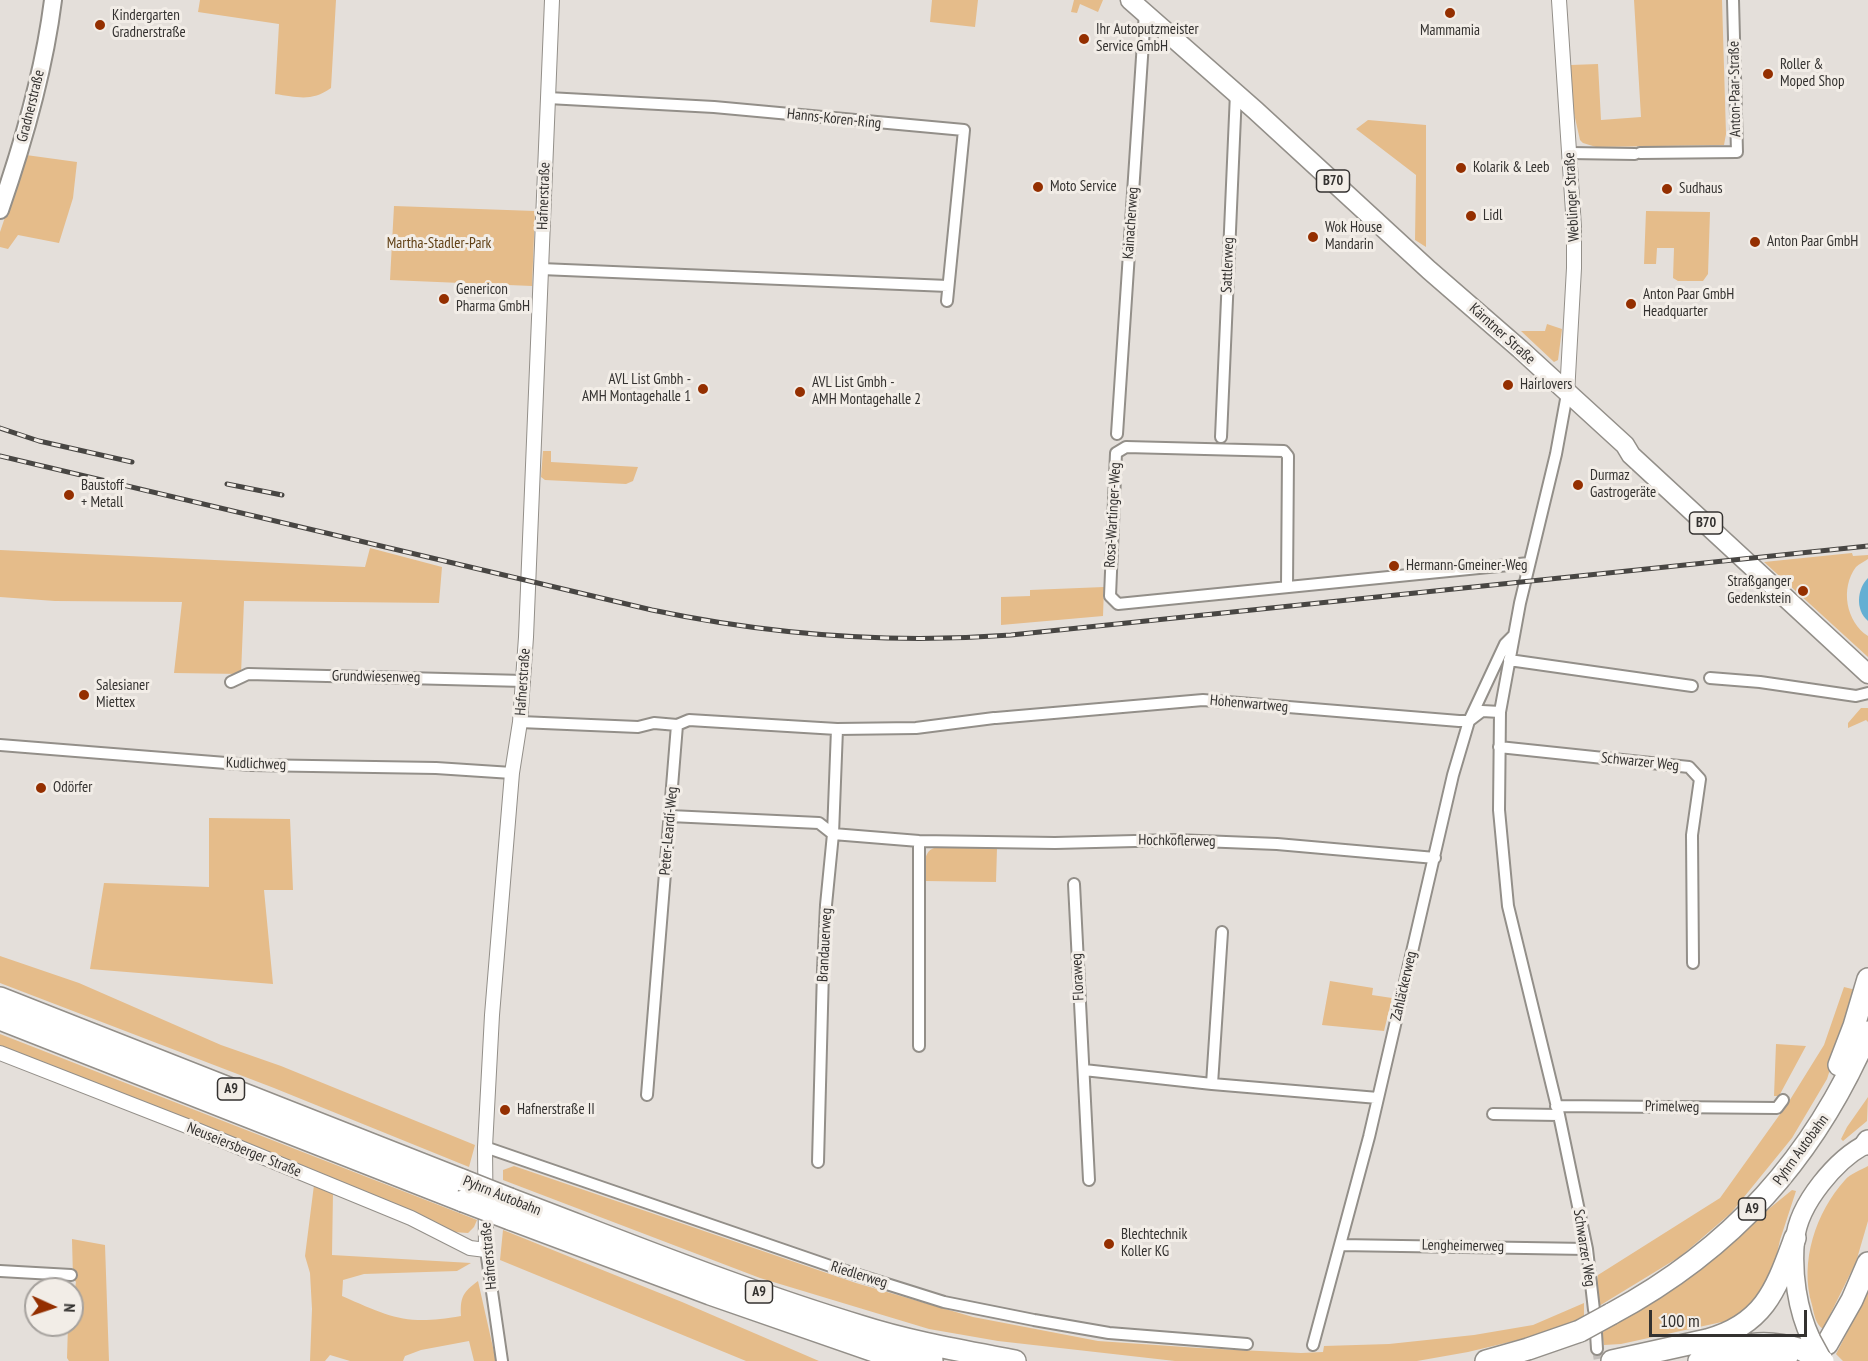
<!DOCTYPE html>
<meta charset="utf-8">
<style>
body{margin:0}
#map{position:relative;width:1868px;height:1361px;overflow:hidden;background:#e4dfda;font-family:"PT Sans Narrow",sans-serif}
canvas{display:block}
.north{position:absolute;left:24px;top:1277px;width:60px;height:60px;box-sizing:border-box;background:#f2ede7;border:2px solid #a6a29e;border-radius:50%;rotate:93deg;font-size:16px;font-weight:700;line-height:24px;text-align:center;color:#343230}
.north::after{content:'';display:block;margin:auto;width:21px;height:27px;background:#942f00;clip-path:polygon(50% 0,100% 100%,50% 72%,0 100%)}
.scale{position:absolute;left:1649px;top:1310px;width:158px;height:27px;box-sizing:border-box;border:3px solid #343230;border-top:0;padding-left:8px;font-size:18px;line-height:21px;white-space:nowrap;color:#343230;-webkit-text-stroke:4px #f2ede7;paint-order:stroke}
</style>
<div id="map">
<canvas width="1868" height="1361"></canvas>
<div class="north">N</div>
<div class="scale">100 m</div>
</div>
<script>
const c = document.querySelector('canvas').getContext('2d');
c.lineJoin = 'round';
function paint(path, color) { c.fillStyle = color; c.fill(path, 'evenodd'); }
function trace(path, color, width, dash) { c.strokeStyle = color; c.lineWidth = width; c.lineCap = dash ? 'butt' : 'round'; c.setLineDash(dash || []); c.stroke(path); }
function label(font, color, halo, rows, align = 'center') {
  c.font = font + ' "PT Sans Narrow",sans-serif'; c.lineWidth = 6; c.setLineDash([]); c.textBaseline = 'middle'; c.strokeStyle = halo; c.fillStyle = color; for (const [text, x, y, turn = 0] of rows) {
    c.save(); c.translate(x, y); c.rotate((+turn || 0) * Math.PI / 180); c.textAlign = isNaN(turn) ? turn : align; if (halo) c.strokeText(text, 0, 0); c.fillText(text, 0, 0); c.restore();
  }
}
const green = new Path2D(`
 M200,0H336L331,88C311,102 298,97 275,94L279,24L198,12Z
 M932,0H978L975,27L930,22Z
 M1074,0H1103L1098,12L1080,4L1077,13L1071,12Z
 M1634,0H1722L1726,134L1724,145L1596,147L1583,143L1580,140L1573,109L1569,66L1571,65L1598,64L1601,120L1641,117Z
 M1368,120L1426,125V247L1415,240L1416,175L1356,129Z
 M26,155L77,162L73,198L59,243L18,235L8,249L0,247V232Z
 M394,206L535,211L532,286L390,280Z
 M1646,211L1710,212L1708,274L1703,281H1678L1673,278L1674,248H1657L1656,264H1644Z
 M1547,324L1562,329L1558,360L1554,362L1521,331H1545Z
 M543,451H551V462L638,467L633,481L626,484L545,480L541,477Z
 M370,548L442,567L439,603L244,601L241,674L174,673L182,602L55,601L0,597V550L365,567Z
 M1852,553L1853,556L1868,555V559C1865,561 1859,564 1856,567C1840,588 1846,622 1868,636V657L1764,562Z
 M1104,587L1103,616L1001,625V597L1030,596V590Z
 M1861,708H1868V722L1866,720L1848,728V723Z
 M209,818L290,819L293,890H264L273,984L90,969L104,883L209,887Z
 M934,848H997L996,882L925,881C925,869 922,852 934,848Z
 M0,956L79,983L221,1045L281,1066L475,1145L469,1167L274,1088L0,983Z
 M1330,981L1373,988L1372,995L1392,998L1384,1031L1322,1025Z
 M1844,987L1856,990L1827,1079L1792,1138L1731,1213L1681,1256L1599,1306L1596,1289L1598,1275L1720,1198L1788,1103L1824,1045Z
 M0,1034L477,1220L474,1227L468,1233L453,1232L0,1048Z
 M1776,1044L1806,1046L1779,1096H1774Z
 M1868,1097L1867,1121L1843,1141L1841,1139L1847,1127Z
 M514,1166L856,1283L973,1317L1098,1341L1199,1348L1301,1353L1323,1352L1324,1346L1389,1344L1474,1335L1533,1325L1584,1303V1320L1543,1334L1468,1352L1417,1361H1175L998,1341L929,1329L760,1278L503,1180V1170Z
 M1868,1166V1221L1856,1262L1823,1329C1815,1324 1814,1313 1812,1305C1799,1262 1816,1212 1845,1180C1850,1174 1861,1170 1868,1166Z
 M314,1185L333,1192L332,1255L471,1263L457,1271L364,1274L343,1280L342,1296C390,1317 406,1326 461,1316C460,1297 463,1292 478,1281L496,1361H474L469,1341L421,1350L405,1356L403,1361H350L330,1355L325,1361H310L312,1309L310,1273L305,1256Z
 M1792,1190L1796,1191L1780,1240L1774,1267L1760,1295L1731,1320L1621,1344L1604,1345L1602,1333L1615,1323L1662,1296Z
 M503,1230L682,1302L819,1361H746L500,1260Z
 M72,1239L105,1245L109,1361H69L67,1358L68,1325H72V1308L76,1282L73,1278Z
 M1868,1292V1361H1843L1836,1354Z`);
const water = new Path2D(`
 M1868,578V621C1855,610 1857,589 1868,578Z`);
const minorTunnel = new Path2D(`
 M1597,1349L1599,1361`);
const minor = new Path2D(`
 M548,98L714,107L964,130L947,301
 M1570,153L1635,154
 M1640,153L1737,152L1733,0
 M541,269L948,286
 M1567,394L1556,454L1520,603L1500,712L1499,810L1508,906L1559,1115L1587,1249L1594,1310
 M1117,434L1145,12
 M1221,437L1236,93
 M1287,587L1288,456L1284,451L1126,447L1116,453L1110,596L1118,604L1529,563
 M1509,660L1692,686
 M1710,678L1760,682L1856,696L1868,693
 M231,682L248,674L524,681
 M996,718L1203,700L1459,721H1469L1482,711L1500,712
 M520,722L638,727L654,723L677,725L647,1095
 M677,725L689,720L837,729
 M0,745L251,765L436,768L512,773
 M1499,747L1689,767L1700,779L1692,835L1693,963
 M670,816L819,823L833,834L919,841L1055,843L1175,840L1277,844L1435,858
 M1074,884L1089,1180
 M919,1046V841
 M1084,1070L1212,1084L1222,932
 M1212,1084L1378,1098
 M1556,1106L1777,1108L1783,1100
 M1493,1114L1559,1115
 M485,1147L839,1269L944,1302L1034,1320L1109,1333L1247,1344
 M818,1162L823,970L826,905L833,834L837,729L916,728L994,718
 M1340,1245L1587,1249
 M486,1250L502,1361
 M0,1271L71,1275
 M1596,1333L1597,1349
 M1313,1345L1369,1137L1453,775L1469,721L1505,644L1513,636`);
const tertiary = new Path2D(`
 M1559,0L1574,227V268L1567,394
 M0,1053L192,1128L411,1218L470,1248L486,1250L485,1147L492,1015L512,773L520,722L526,637L552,0`);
const secondary = new Path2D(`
 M0,210C24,141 44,72 53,0`);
const primary = new Path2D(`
 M1130,0L1255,110L1429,270L1520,349L1625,445L1631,455L1868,674
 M1811,1339C1797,1309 1792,1273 1795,1240C1798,1204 1837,1158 1868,1143
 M1719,1360L1765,1355L1794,1361`);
const motorway = new Path2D(`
 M0,998L462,1180
 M0,1019L463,1201
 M1839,1065L1854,1026L1868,979
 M1866,1144L1868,1141
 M510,1199C626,1243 741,1290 860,1326C910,1342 963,1351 1015,1361
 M510,1219L710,1294L903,1361
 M1611,1314C1732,1249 1814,1158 1868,1032
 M1827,1344L1852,1300L1868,1263
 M889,1354L932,1361
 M1486,1361L1528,1349L1580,1331
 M1612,1361L1707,1340C1765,1324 1776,1289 1795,1238
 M1699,1361C1740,1346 1758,1337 1802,1350`);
const rail = new Path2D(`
 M0,428L39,441L132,462
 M0,456L652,610C771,635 890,644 1011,635L1868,546
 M227,484L282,495`);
const primaryBridge = new Path2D(`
 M1811,1339L1823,1361`);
const motorwayBridge = new Path2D(`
 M462,1180L510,1199
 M463,1201L510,1219
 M1580,1331L1611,1314
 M1802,1350L1823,1361`);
const markers = [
 [1450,13,6,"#942f00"],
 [100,25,6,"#942f00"],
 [1084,39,6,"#942f00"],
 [1768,74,6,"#942f00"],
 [1461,168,6,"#942f00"],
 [1038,187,6,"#942f00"],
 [1667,189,6,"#942f00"],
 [1471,216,6,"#942f00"],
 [1313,237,6,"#942f00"],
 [1755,242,6,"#942f00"],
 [444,299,6,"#942f00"],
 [1631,304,6,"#942f00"],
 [1508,385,6,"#942f00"],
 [703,389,6,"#942f00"],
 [800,392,6,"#942f00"],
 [1578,485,6,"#942f00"],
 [69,495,6,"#942f00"],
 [1394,566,6,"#942f00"],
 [1803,591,6,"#942f00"],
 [84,695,6,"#942f00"],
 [41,788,6,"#942f00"],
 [505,1110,6,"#942f00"],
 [1109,1244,6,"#942f00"]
];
const shields = [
 [1333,181,33],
 [1706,523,33],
 [231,1089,27],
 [1752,1209,27],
 [759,1292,27]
];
const shieldNames = [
 ["B70",1333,181],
 ["B70",1706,523],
 ["A9",231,1089],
 ["A9",1752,1209],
 ["A9",759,1292]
];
const poiNames = [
 ["Kindergarten",112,16],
 ["Gradnerstraße",112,33],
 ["Ihr Autoputzmeister",1096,30],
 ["Service GmbH",1096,47],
 ["Mammamia",1450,31,"center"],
 ["Roller &",1780,65],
 ["Moped Shop",1780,82],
 ["Kolarik & Leeb",1473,168],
 ["Moto Service",1050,187],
 ["Sudhaus",1679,189],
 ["Lidl",1483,216],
 ["Wok House",1325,228],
 ["Mandarin",1325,245],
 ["Anton Paar GmbH",1767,242],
 ["Genericon",456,290],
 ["Pharma GmbH",456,307],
 ["Anton Paar GmbH",1643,295],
 ["Headquarter",1643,312],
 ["AVL List Gmbh -",691,380,"right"],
 ["AMH Montagehalle 1",691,397,"right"],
 ["AVL List Gmbh -",812,383],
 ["AMH Montagehalle 2",812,400],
 ["Hairlovers",1520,385],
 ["Durmaz",1590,476],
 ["Gastrogeräte",1590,493],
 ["Baustoff",81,486],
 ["+ Metall",81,503],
 ["Hermann-Gmeiner-Weg",1406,566],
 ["Straßganger",1791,582,"right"],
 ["Gedenkstein",1791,599,"right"],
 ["Salesianer",96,686],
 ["Miettex",96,703],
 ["Odörfer",53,788],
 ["Hafnerstraße II",517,1110],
 ["Blechtechnik",1121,1235],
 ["Koller KG",1121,1252]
];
const streetNames = [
 ["Anton-Paar-Straße",1735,89,-91],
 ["Gradnerstraße",31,106,-76],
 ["Hanns-Koren-Ring",834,119,6],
 ["Hafnerstraße",544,196,-88],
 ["Weblinger Straße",1572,197,-93],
 ["Kainacherweg",1131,223,-86],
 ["Sattlerweg",1228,265,-88],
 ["Kärntner Straße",1502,334,42],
 ["Rosa-Wartinger-Weg",1113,515,-87],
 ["Grundwiesenweg",376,677,1],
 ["Hafnerstraße",523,682,-86],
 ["Hohenwartweg",1249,704,5],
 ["Schwarzer Weg",1640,762,6],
 ["Kudlichweg",256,764,2],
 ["Peter-Leardi-Weg",669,831,-85],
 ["Hochkoflerweg",1177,841,1],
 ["Brandauerweg",825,945,-87],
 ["Floraweg",1078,977,-93],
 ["Zahläckerweg",1404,986,-77],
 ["Primelweg",1672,1107,1],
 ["Neuseiersberger Straße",244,1150,22],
 ["Pyhrn Autobahn",1801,1150,-54],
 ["Pyhrn Autobahn",502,1196,22],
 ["Lengheimerweg",1463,1246,1],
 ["Schwarzer Weg",1584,1248,81],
 ["Hafnerstraße",489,1256,-95],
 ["Riedlerweg",859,1275,17]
];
const parkNames = [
 ["Martha-Stadler-Park",439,244]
];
paint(green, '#e5bc8a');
paint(water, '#64afd3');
trace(minorTunnel, '#c1bcb8', 10, [10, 5]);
trace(minor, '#938f89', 14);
trace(tertiary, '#938f89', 16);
trace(secondary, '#938f89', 20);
trace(primary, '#938f89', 21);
trace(motorway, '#938f89', 24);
trace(minor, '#fff', 10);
trace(tertiary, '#fff', 14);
trace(secondary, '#fff', 16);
trace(primary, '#fff', 18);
trace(motorway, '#fff', 21);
trace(rail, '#484643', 5);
trace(rail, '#f2ede7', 3, [9]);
trace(primaryBridge, '#938f89', 21, []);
trace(motorwayBridge, '#938f89', 24, []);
trace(primaryBridge, '#fff', 18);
trace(motorwayBridge, '#fff', 21);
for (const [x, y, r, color] of markers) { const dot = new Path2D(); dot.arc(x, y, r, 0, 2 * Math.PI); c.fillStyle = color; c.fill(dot); trace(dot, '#f2ede7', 2); }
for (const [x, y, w] of shields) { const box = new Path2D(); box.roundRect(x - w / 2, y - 11, w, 22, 4.5); c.fillStyle = '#f2ede7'; c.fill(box); trace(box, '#343230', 1.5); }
label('bold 14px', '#343230', null, shieldNames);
label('15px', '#343230', '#f2ede7', poiNames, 'left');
label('15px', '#343230', '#f2ede7', streetNames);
label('15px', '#614116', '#f2ede7', parkNames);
</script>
